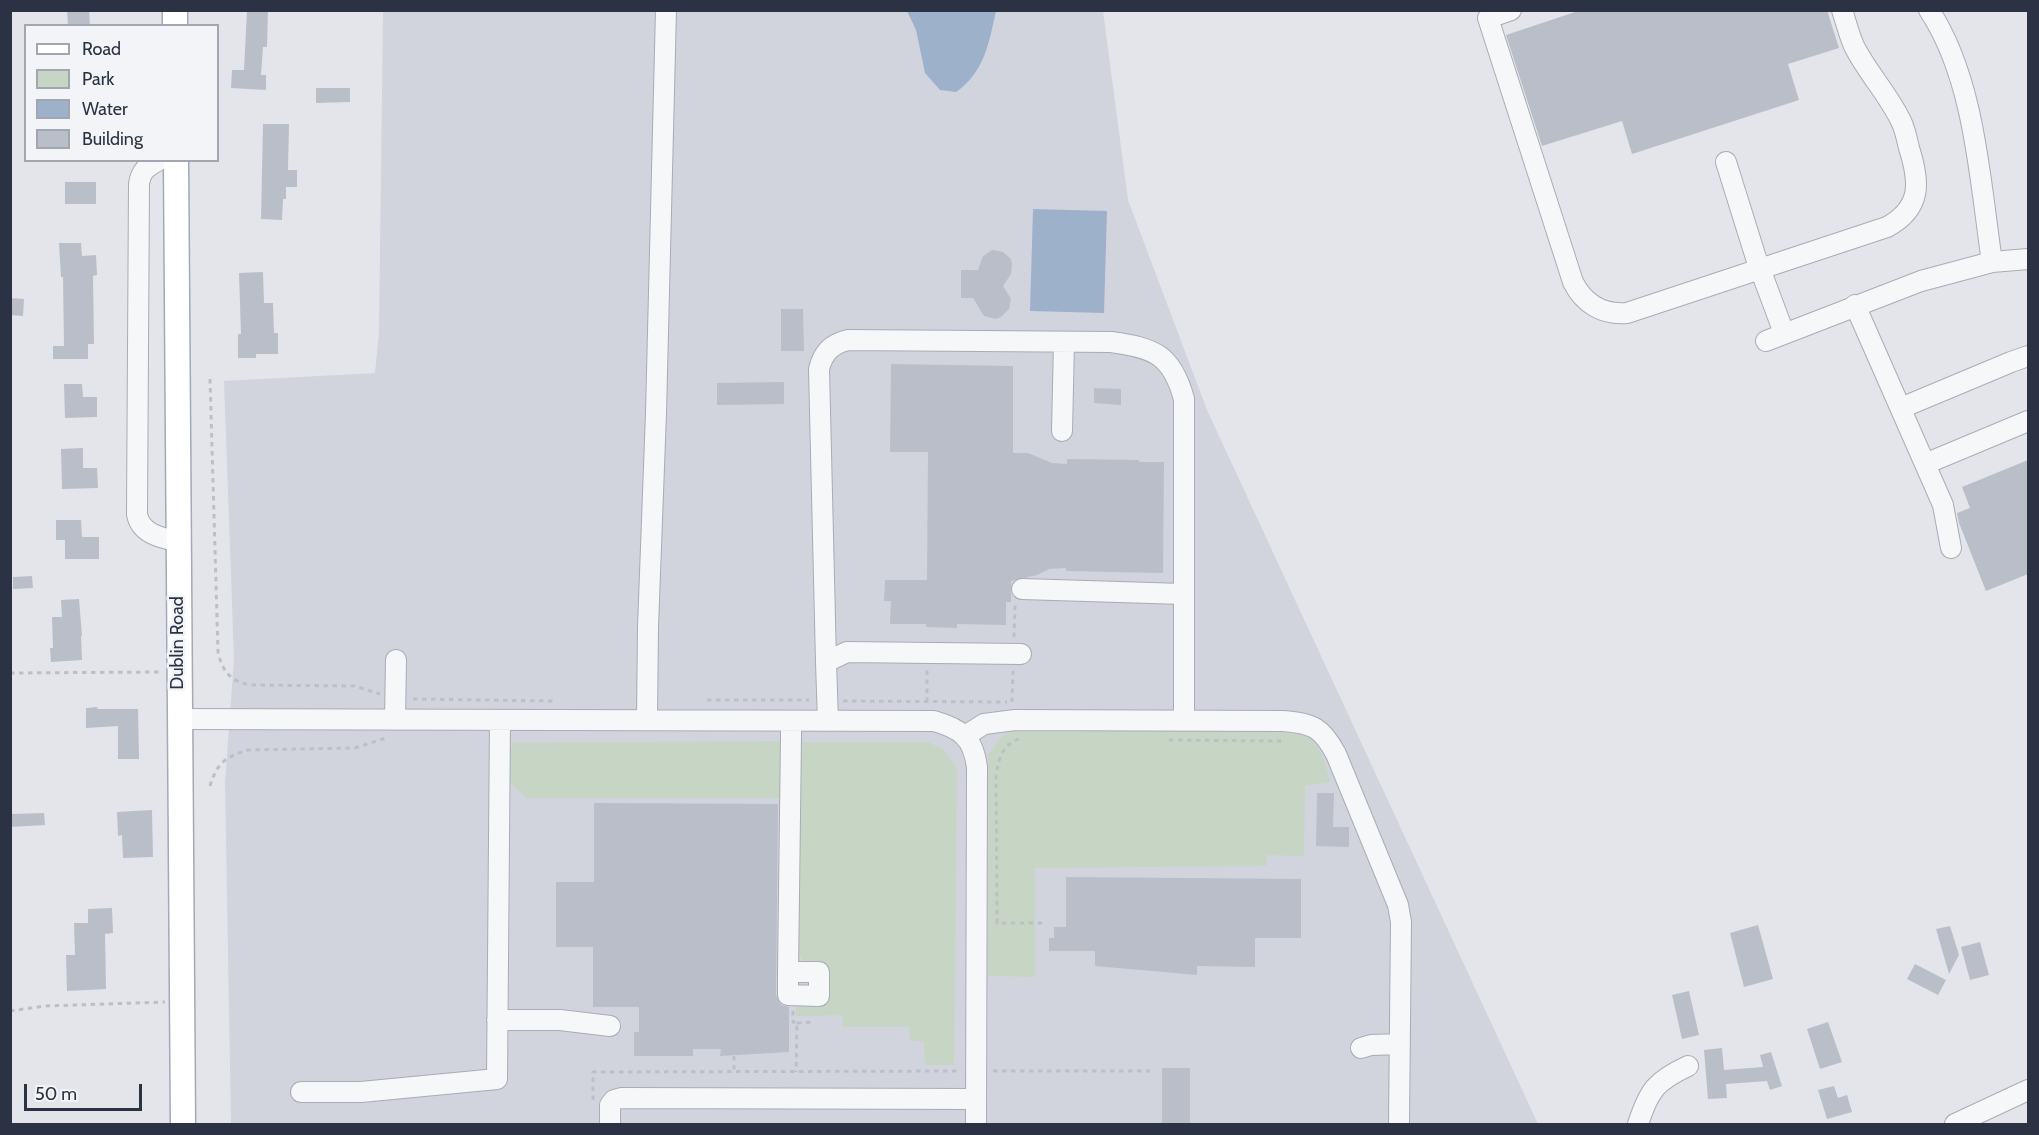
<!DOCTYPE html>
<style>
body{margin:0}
#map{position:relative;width:2039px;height:1135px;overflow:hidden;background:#e3e5eb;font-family:Cabin,sans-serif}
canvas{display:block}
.frame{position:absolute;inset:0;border:12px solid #2a3243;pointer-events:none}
.legend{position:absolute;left:24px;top:24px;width:195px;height:138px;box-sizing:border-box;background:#f2f4f8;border:2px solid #a2a6b0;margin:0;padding:8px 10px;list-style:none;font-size:18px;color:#2a3243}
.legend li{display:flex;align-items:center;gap:12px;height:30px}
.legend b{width:30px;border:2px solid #a2a6b0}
.scale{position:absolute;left:24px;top:1084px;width:118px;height:27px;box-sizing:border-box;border:3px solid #2a3243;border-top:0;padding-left:8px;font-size:18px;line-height:21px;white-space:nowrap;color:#2a3243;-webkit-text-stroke:4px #f2f4f8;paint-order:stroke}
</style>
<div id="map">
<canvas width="2039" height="1135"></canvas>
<div class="frame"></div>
<ul class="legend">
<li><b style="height:8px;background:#fff"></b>Road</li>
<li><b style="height:16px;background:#c7d5c4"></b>Park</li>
<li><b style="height:16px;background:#9eb1cb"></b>Water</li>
<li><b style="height:16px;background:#babec8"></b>Building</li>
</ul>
<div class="scale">50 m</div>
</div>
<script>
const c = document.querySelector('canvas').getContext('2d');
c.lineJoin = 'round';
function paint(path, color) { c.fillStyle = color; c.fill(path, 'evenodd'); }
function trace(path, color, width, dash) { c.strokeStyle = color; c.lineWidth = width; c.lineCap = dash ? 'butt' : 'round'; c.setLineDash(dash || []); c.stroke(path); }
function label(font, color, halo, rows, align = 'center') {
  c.font = font + ' Cabin,sans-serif'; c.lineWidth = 5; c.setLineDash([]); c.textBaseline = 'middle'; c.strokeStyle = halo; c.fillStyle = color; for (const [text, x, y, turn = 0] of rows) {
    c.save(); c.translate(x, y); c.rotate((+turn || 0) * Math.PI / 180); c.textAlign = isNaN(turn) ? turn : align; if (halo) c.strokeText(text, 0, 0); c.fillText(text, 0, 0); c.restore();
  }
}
const built = new Path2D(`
 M383,11H1103L1128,200L1207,410L1538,1124H231L225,782L234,659L224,381L375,373L379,332Z`);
const green = new Path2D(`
 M1015,730L1296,732C1320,739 1325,760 1330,782L1305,786L1304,856L1267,855L1266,866L1035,868V977L988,976V755L1003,735Z
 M779,741L784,749L782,798H527L511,784L509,750L514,743Z
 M799,742H928L944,750L957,769L954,1065H925L924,1041H910L909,1027H843L842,1015L796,1016V1006L825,1005V965L806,964L798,953Z`);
const water = new Path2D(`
 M907,11H996C989,42 985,72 956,92L940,90L925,73L916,30Z
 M1033,209L1107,211L1104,313L1030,311Z`);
const building = new Path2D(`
 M67,10H89L90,26H68Z
 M247,10H268L267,47H263L261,75H266V90L231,88L232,70H244Z
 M1581,10H1827L1839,48L1788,64L1799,100L1632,154L1622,121L1542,146L1506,35Z
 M316,88H350V102L316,103Z
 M263,124H289L288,170H297V187H286V199H283L282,220L261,219Z
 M65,182H96V204H65Z
 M59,243H81L82,256L96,255L97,275L93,276L94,344H88V359H53V346H64L63,277H61Z
 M992,250L1003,252L1011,259L1012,264L1011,274L1003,286L1011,299L1009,309L1001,317L996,319L984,316L973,298H961V270H978L983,256Z
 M263,272L264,303H273L274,333H278V354H256V358H238V334H241L239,273Z
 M10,298L24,299L23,316L10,315Z
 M781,309H803L804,351H781Z
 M891,364L1013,366V453H1028L1052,463L1067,464V459L1139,460V462H1164L1163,573L1066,571V568L1049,569L1037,575L1011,581V602H1006V625L957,624V628L926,627V624H890L891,601H884L885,580H927L928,452H890Z
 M784,382V404L717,405V383Z
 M64,384H82L83,397H97V417L65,418Z
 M1094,388L1121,389V405L1094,403Z
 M83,448V468H97L98,488L62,489L61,449Z
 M2028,460V574L1986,591L1959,523L1957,513L1970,508L1962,487Z
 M56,520H81L82,537H99V559H65V540H56Z
 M32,576L33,588L13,589V577Z
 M79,599L82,636H81L82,660L51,662L50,648H53L52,617H62L61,600Z
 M97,707L98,709H138L139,759H118V726L86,728V708Z
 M1317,793H1334L1333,827H1349V847L1316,846Z
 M594,803L778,804L776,995L781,1005L789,1007V1052L720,1056L721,1049H693V1056H634V1032H639V1007H593V947H556V882H594Z
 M152,810L153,857L123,858L122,835L118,836L117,812Z
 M44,813L45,825L10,827V814Z
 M1066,877L1301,879V938H1255V967L1197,966V975L1095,966V951H1049V938H1054V927H1066Z
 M112,908L113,933L105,934L106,989L67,991L66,955H75L74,923H88V909Z
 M1758,925L1773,979L1744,987L1730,933Z
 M1950,926L1959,955L1949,974L1936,929Z
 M1980,942L1989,975L1970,980L1961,947Z
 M1915,964L1946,980L1938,995L1907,979Z
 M1689,991L1699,1035L1682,1039L1672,995Z
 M1828,1022L1842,1062L1820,1069L1807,1029Z
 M1722,1048L1724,1070L1763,1067L1760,1055L1771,1052L1782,1086L1770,1090L1767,1081L1726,1084L1727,1098L1708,1099L1704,1050Z
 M1162,1068H1190V1125H1162Z
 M1834,1086L1838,1098L1847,1095L1852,1112L1827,1119L1818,1090Z`);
const path = new Path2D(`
 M210,379L218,652C222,671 231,682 251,685L355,686L380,694
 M1014,637L1015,607H1020
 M10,673L161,672
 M413,699L556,701
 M707,700H809
 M843,701L1007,702
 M927,702V670
 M1012,702L1013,671
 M1019,739C1002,745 999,758 996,775L997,923H1046
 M1169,740L1281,741
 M210,786C217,763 225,757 248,750L355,748L386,738
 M10,1011L45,1006L165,1002
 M793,1011V1022L797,1023L796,1072
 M797,1023L813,1022
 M734,1056V1071
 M993,1071H1150
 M593,1100V1072L960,1071`);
const minor = new Path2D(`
 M1511,10L1488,18L1573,282C1584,304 1603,315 1627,313L1887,227C1922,208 1920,182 1909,148C1907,139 1905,129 1901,121C1888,94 1867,72 1854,46C1849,35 1846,22 1842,10
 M1929,10C1975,79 1980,182 1992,262
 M159,160C147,167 141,170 139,184L137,514C140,533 160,538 177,541
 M1726,162L1756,258L1784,333
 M1855,305L1943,505L1951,548
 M1766,341L1921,281L1992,262L2028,259
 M1901,408L2011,362L2028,356
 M1062,431L1064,342
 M1925,464L2028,421
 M1022,589L1183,594
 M826,662L819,369C823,353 831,344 848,340L1111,342C1155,348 1172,355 1184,399V721
 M179,719L934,721C962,729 973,738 977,767L976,1124
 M395,720L396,660
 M647,720L648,627L656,413L666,10
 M828,721L826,662L847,652L1021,654
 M965,736L984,724L1015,720L1283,721C1313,723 1322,728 1336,754L1398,905L1401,922L1399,1124
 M788,972H819V996L788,995V972L791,737V721
 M497,1020H560L610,1026
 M1361,1048L1371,1045L1400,1044
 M301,1092H361L497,1079L500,720
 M610,1124V1105L614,1100L621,1098L976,1099
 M1638,1124C1649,1090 1656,1081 1688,1066
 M1955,1124L2028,1090`);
const major = new Path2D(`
 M175,10V26
 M176,160L183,1124`);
const streetNames = [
 ["Dublin Road",178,643,-90]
];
paint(built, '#d1d4dd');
paint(green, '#c7d5c4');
paint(water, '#9eb1cb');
paint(building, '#babec8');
trace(minor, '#a8acb5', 22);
trace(major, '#a2a9b7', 27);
trace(path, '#bcc0c6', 3, [4.5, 4.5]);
trace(minor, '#f5f7f9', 20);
trace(major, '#fff', 24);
label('18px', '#2a3243', '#f2f4f8', streetNames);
</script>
